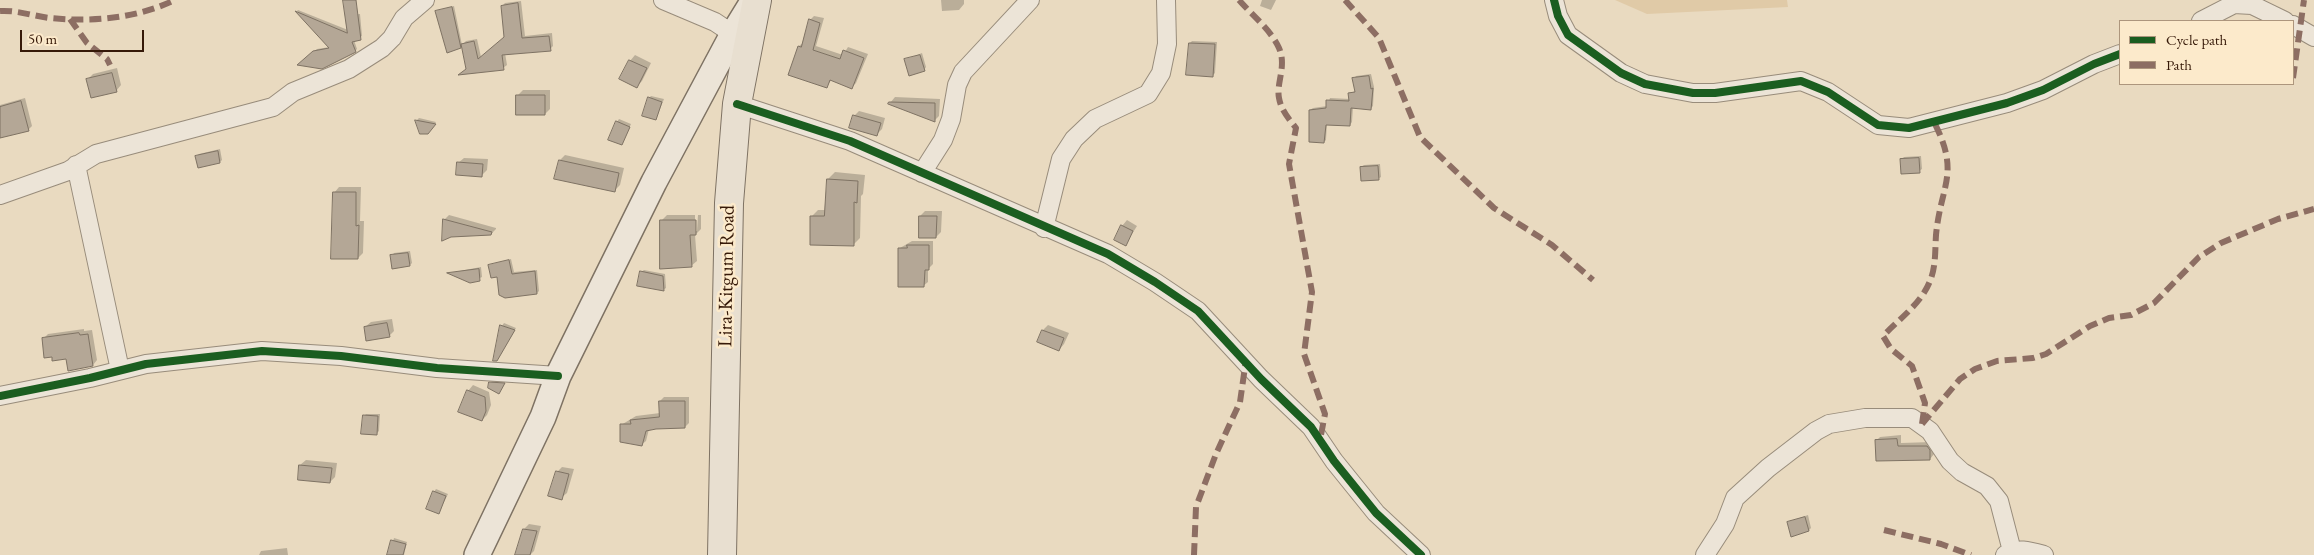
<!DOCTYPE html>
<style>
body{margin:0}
#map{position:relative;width:2314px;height:555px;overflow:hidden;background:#e9dac0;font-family:"EB Garamond",serif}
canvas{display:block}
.legend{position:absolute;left:2119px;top:20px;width:175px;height:65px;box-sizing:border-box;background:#fceacb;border:1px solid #ad967d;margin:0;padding:6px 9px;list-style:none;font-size:15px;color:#361908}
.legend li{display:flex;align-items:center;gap:10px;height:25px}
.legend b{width:25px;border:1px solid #ad967d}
.scale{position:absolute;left:20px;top:30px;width:124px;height:22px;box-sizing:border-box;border:2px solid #361908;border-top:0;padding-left:6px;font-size:15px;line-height:18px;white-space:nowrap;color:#361908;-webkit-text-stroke:4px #fceacb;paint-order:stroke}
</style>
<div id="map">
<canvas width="2314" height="555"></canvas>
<ul class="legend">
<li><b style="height:6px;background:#1b5e20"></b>Cycle path</li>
<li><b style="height:6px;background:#8d6e63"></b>Path</li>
</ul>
<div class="scale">50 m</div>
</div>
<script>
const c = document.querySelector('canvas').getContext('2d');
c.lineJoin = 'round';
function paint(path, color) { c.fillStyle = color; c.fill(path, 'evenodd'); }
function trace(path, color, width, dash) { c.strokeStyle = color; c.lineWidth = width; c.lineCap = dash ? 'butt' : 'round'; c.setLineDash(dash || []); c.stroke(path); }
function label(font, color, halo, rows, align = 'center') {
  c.font = font + ' "EB Garamond",serif'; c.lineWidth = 5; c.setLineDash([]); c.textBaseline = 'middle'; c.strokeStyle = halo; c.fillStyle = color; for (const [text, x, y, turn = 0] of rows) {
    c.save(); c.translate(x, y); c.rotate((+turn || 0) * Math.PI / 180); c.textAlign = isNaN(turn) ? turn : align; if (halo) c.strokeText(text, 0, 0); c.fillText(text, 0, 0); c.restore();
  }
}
const green = new Path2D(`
 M1615,0H1787L1788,7L1647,14Z`);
const shadow = new Path2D(`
 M941,0H964V4L959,10L942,11Z
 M1262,0H1276L1271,10L1260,6Z
 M521,1L525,36L552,33L553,46L550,49L505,53L507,65L503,68H467L463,45L460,47L436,11L454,6L462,45L466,41L477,39L481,57L506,37L502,6L505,3Z
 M298,10L348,30V15L360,14L362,36L354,40L357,49L355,51L300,64L317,49L330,47L297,11Z
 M814,16L824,18L816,46L843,55L848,47L868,54L856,83L852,87L832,79L827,86L789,75L799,46L804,42L810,20Z
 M1192,41L1217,42L1215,73L1212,76L1190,43Z
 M922,53L926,67L924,70L905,60Z
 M635,55L651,63L642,81L637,86L630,61Z
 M117,68L121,85L116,91L87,80L93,74Z
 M1371,74L1374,87L1373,106L1371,108L1353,107L1352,122L1350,125L1327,123L1326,140L1324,142L1310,110L1313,108L1327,106L1330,98L1350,99L1349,93L1356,91L1354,79L1356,76Z
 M523,90H550V109L545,114L517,96Z
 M651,96L664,99L656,119L649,98Z
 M895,97L940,99L939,116L934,121L890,103Z
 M25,98L32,126L28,130L0,137V105Z
 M859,111L885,118L882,129L877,134L854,116Z
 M419,118L436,122L430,130L421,133L417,120Z
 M619,119L631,124L622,144L617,122Z
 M220,149L222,160L220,162L199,166L197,156L199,154Z
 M565,155L624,168L620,185L614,191L556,178L560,160Z
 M1921,156L1922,169L1919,171L1902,159L1904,157Z
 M464,158L488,159L487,170L482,175L458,163Z
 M1380,164L1381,177L1378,179L1361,167L1364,165Z
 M835,172L865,175L863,194L861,196L860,238L853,245L811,217L818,210H826L828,179Z
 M339,187H361L360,221H364L363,253L358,258L334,193Z
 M925,211H942L941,232L936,237L920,216Z
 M449,215L496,228V229L491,234L450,235L443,239L445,219Z
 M667,215H695V231H697L698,215H701V229L695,235L697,261L691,266L661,221Z
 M1127,220L1137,226L1125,245L1122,226Z
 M912,241H933V264L928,269V282L923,286L900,248Z
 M410,251L412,263L410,265L392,256L394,253Z
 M511,259L514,272L537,270L539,291L537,293L498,276L490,265Z
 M481,267L482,277L471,282L449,273Z
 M644,270L665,274L666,288L663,290L641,272Z
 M392,319L394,331L389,336L365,327L371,322Z
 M504,323L516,328L497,360L502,326Z
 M1048,325L1069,333L1064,344L1059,350L1043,330Z
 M84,329V331L92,330L97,360L93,365L53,356L43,339L48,334Z
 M493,380L506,381L499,393L490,383Z
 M473,385L489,392L491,405L487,415L482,420L468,391Z
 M664,397H689V423L685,427L649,429L646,441L641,445L621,425L636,416L660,413V401Z
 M366,414H380L379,431L376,434L364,416Z
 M1901,435V443L1932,442L1934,446V454L1930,459L1876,441L1880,437Z
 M306,460L337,463L335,477L330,482L300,465Z
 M562,467L574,469L567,493L561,498L557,472Z
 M436,489L448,494L439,512L434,492Z
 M1808,515L1811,528L1809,530L1788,522Z
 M529,524L541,526L534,551L530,555H526L524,529Z
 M394,538L407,542L404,555H389Z
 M287,548L288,555H259L261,551Z`);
const building = new Path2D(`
 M343,0H356L361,40L352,42L356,52L322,69L297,65L313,51L329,48L295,11L347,33Z
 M518,3L522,38L549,36L551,51L502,55L504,70L458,75L466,69L461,44L474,41L478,59L504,37L501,6Z
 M452,7L461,48L447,53L435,11Z
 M809,19L820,23L813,50L840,59L843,50L864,58L852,89L830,80L827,88L788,75L798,46L801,47Z
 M1189,43L1215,44L1213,77L1186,75Z
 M920,55L925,71L909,76L904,59Z
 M629,60L647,68L637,88L619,79Z
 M112,73L117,92L91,98L86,79Z
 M1369,76L1371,89L1373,88L1371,110L1351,108L1350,126L1326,125L1324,143L1309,142V110L1326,108V100L1349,101L1348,93L1355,92L1352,78Z
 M516,95H545V115H516Z
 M648,97L662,102L656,120L642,116Z
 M21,101L29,131L0,138V107Z
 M889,102L935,103V122L888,104Z
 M853,115L881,123L877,136L849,128Z
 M415,120L436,124L428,134H420Z
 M616,121L630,127L622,145L608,140Z
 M218,151L220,163L198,168L195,156Z
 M1919,158L1920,173L1901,174L1900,159Z
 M559,160L619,173L615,192L554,179Z
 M457,162L483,164L482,177L456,175Z
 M1378,166L1379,180L1361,181L1360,167Z
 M827,179L858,181L857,203L854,202V246L810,245V216H824Z
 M333,192H356V226L359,225L358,259H331Z
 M919,216H937L936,238H919Z
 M443,219L492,232L491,235L451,237L442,241Z
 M660,220H696V235H690L692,267L660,269Z
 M1121,225L1133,231L1126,246L1114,240Z
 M907,245H929V270H925L924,287H898V248H907Z
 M408,253L410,266L392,269L390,255Z
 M509,260L512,274L535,271L537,294L505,298L499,295L497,277L491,278L488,265Z
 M479,269L480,281L470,283L447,273Z
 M640,271L663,276L664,291L637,286Z
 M387,323L390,337L366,341L364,327Z
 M500,325L515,330L497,361H493Z
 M1042,330L1064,338L1059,351L1037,342Z
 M79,333L80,335L88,334L93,366L68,371L66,359L52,361V357L44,358L42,338Z
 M489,382L505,383L499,394L488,388Z
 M467,390L485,397L486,411L482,421L458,412Z
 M659,401H685V428L656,429L646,431L642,446L620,442V424H631L630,420L659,417Z
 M363,415L378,416L377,435L361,434Z
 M1897,439L1898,446H1927L1930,450V460L1876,461L1875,440Z
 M299,465L332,468L330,483L298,480Z
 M556,471L569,474L562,500L548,496Z
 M433,491L446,496L439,514L426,509Z
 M1805,517L1809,531L1791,537L1787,522Z
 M523,529L537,531L530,555H515Z
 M391,540L406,544L403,555H387Z`);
const street = new Path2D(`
 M663,0L715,22L733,34
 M1554,0L1558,16L1568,35L1621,73L1645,84L1693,93H1715L1801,81L1828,92L1878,125L1909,128L2007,103L2043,90L2094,64L2120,54
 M2201,21L2234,4L2252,5L2285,21
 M2293,25L2314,37
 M737,104L850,141L1108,254L1155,282L1198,311L1261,379L1311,427L1334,461L1376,513L1421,555
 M76,165L120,370
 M922,173L943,140L951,119L957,85L963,72L1030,0
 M0,195L68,171L96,154L273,107L293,92L349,69L382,48L392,38L404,18L425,0
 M1044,228L1061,159L1074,139L1095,119L1148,94L1161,73L1167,44L1166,0
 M0,396L90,378L146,364L262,351L341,356L437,368L558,376
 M1705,555L1725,524L1735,498L1768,468L1816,431L1829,424L1865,418H1912L1930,431L1950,461L1962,472L1987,486L1999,501L2012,551
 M2005,555C2017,547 2030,551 2044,555`);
const secondary = new Path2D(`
 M477,555L543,417L558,376L654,182L733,34L754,0`);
const primary = new Path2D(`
 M722,555L729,203L737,104L757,0`);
const quiet = new Path2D(`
 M1239,0C1252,15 1271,30 1279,48C1287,66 1276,83 1279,98C1281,110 1289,119 1296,128L1289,164L1312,292L1304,354L1325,414L1320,440
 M1345,0L1379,38L1420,137L1494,208L1552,245L1593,280
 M0,11C17,10 33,16 50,18C92,22 135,19 175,0
 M70,19L87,43L107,59L110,65
 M2293,78L2304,0
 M1922,424L1960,379L1975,369L1997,361L2033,358L2046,354L2090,326L2109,318L2131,315L2154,303L2199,257L2221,243L2278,219L2314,209
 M1922,424L1925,403L1912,366L1891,349L1883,336C1899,319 1921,304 1930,281C1936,267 1935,250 1936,235C1941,183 1961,174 1933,120
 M1884,530L1941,544L1971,555
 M1194,555L1196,507L1216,454L1240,402L1246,360`);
const cycleway = new Path2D(`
 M1554,0L1558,16L1568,35L1621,73L1645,84L1693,93H1715L1801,81L1828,92L1878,125L1909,128L2007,103L2043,90L2094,64L2120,54
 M737,104L850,141L1108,254L1155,282L1198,311L1261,379L1311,427L1334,461L1376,513L1421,555
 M0,396L90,378L146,364L262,351L341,356L437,368L558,376`);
const streetNames = [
 ["Lira-Kitgum Road",727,276,-89]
];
paint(green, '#e0caa7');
paint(shadow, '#0003');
paint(building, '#b4a796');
trace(building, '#7e7263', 1);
trace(street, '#988c7b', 20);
trace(secondary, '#7e7263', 28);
trace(primary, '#7e7263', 30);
trace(street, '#ece4d7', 18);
trace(secondary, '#ece4d7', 25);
trace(primary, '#e8dfd0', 28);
trace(quiet, '#8d6e63', 6, [12, 6]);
trace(cycleway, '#1b5e20', 8);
label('20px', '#361908', '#fceacb', streetNames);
</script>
